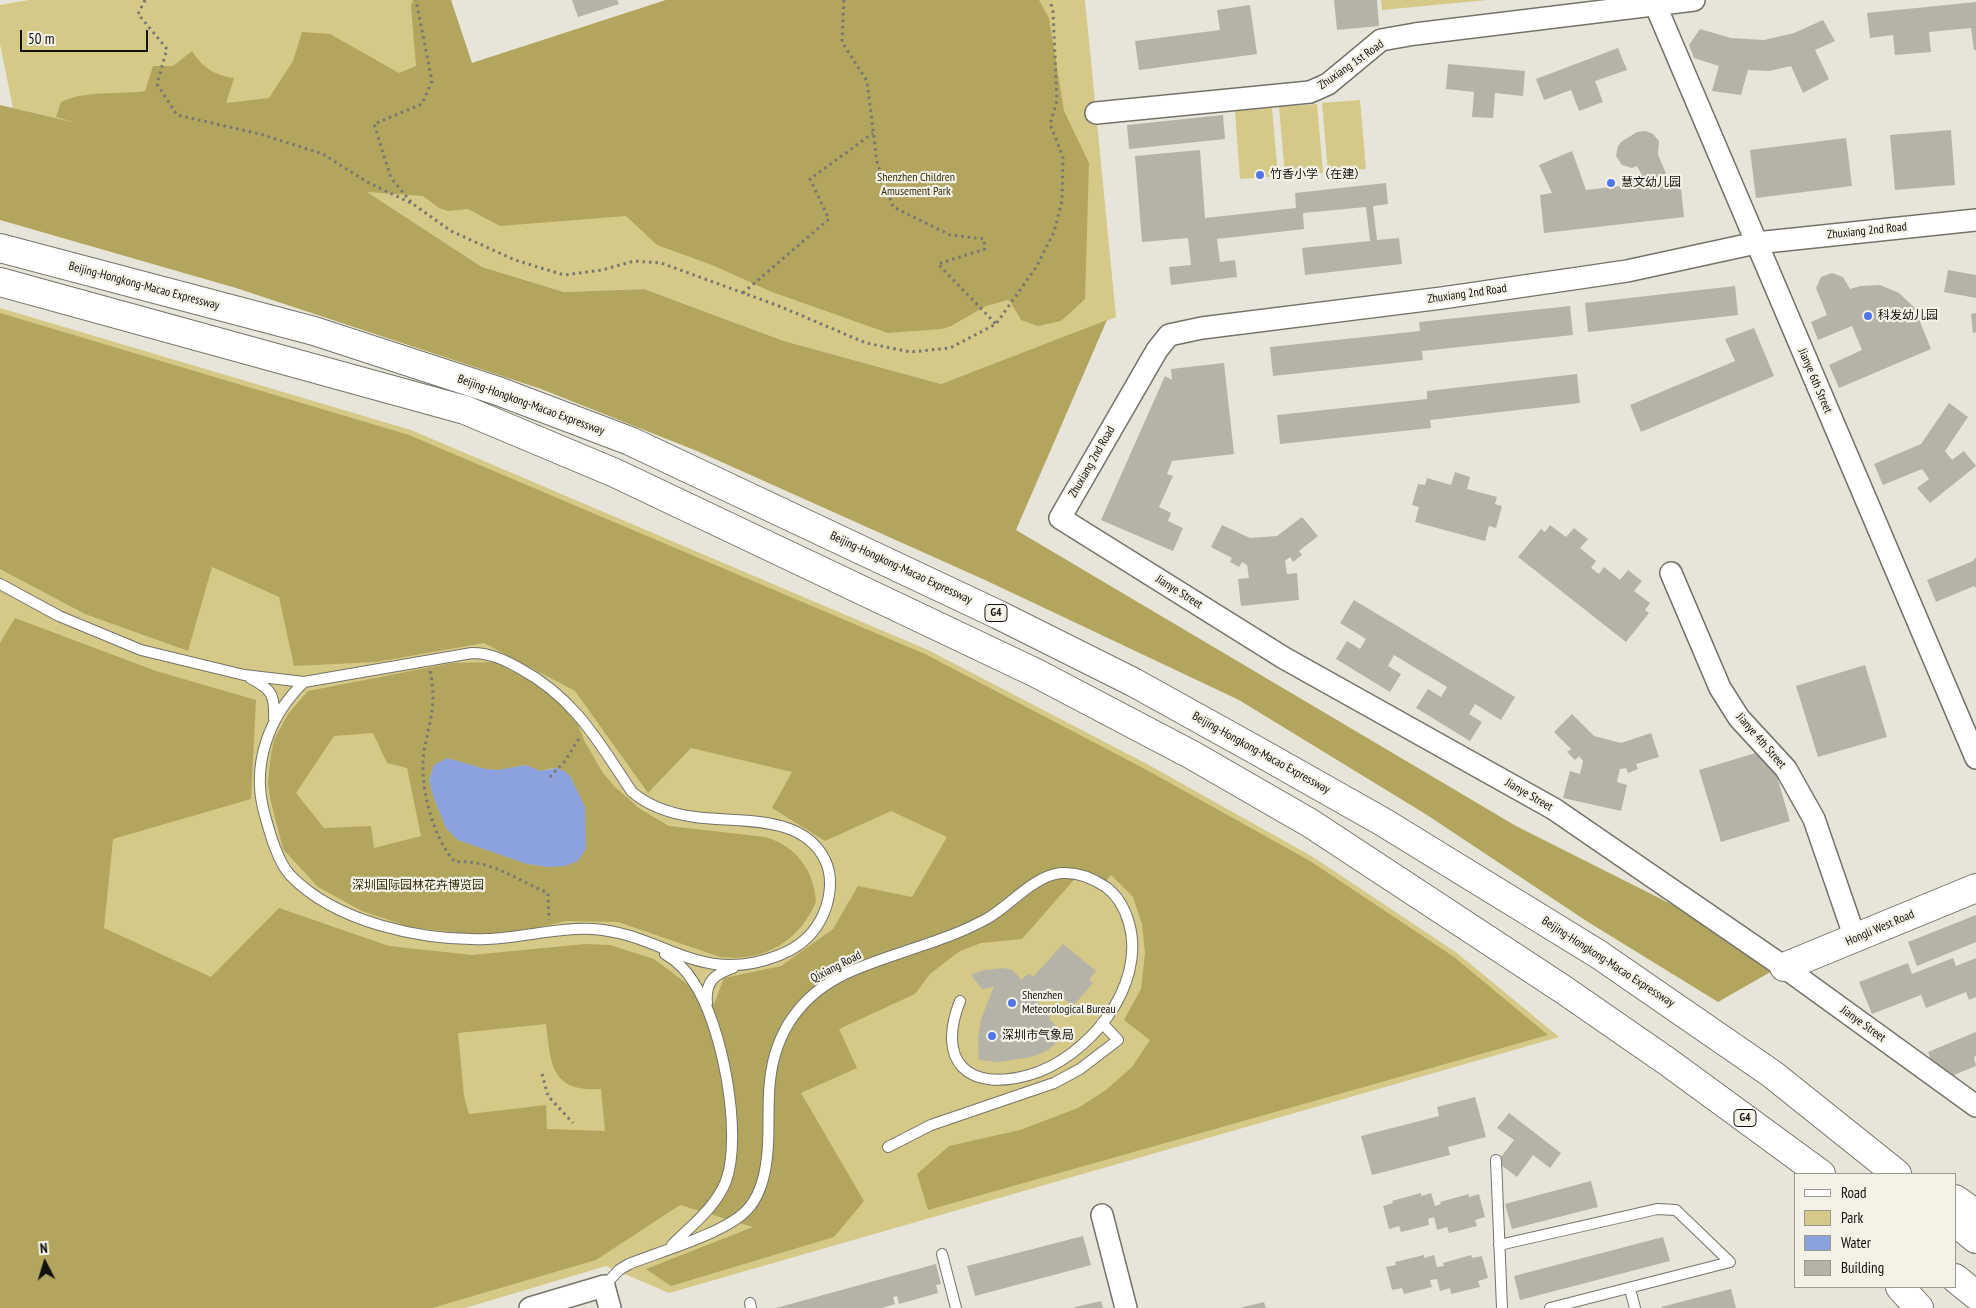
<!DOCTYPE html>
<meta charset="utf-8">
<style>
body{margin:0}
#map{position:relative;width:1976px;height:1308px;overflow:hidden;background:#e7e5d9;font-family:"PT Sans Narrow",sans-serif}
canvas{display:block}
.legend{position:absolute;left:1794px;top:1173px;width:162px;height:115px;box-sizing:border-box;background:#f4f2e7;border:1px solid #9a9890;margin:0;padding:6px 9px;list-style:none;font-size:15px;color:#12110d}
.legend li{display:flex;align-items:center;gap:10px;height:25px}
.legend b{width:25px;border:1px solid #9a9890}
.north{position:absolute;left:20px;top:1238px;width:50px;height:50px;-webkit-text-stroke:4px #f4f2e7;paint-order:stroke;rotate:355deg;font-size:14px;font-weight:700;line-height:20px;text-align:center;color:#12110d}
.north::after{content:'';display:block;margin:auto;width:18px;height:22px;background:#12110d;clip-path:polygon(50% 0,100% 100%,50% 72%,0 100%)}
.scale{position:absolute;left:20px;top:30px;width:128px;height:22px;box-sizing:border-box;border:2px solid #12110d;border-top:0;padding-left:6px;font-size:15px;line-height:18px;white-space:nowrap;color:#12110d;-webkit-text-stroke:4px #f4f2e7;paint-order:stroke}
</style>
<div id="map">
<canvas width="1976" height="1308"></canvas>
<ul class="legend">
<li><b style="height:6px;background:#fff"></b>Road</li>
<li><b style="height:14px;background:#d4c986"></b>Park</li>
<li><b style="height:14px;background:#8ba2df"></b>Water</li>
<li><b style="height:14px;background:#b5b3a8"></b>Building</li>
</ul>
<div class="north">N</div>
<div class="scale">50 m</div>
</div>
<script>
const c = document.querySelector('canvas').getContext('2d');
c.lineJoin = 'round';
function paint(path, color) { c.fillStyle = color; c.fill(path, 'evenodd'); }
function trace(path, color, width, dash) { c.strokeStyle = color; c.lineWidth = width; c.lineCap = dash ? 'butt' : 'round'; c.setLineDash(dash || []); c.stroke(path); }
function label(font, color, halo, rows, align = 'center') {
  c.font = font + ' "PT Sans Narrow","Noto Sans SC",sans-serif'; c.lineWidth = 4.5; c.setLineDash([]); c.textBaseline = 'middle'; c.strokeStyle = halo; c.fillStyle = color; for (const [text, x, y, turn = 0] of rows) {
    c.save(); c.translate(x, y); c.rotate((+turn || 0) * Math.PI / 180); c.textAlign = isNaN(turn) ? turn : align; if (halo) c.strokeText(text, 0, 0); c.fillText(text, 0, 0); c.restore();
  }
}
const green = new Path2D(`
 M29,0H451L472,63L666,0H1085L1116,317L941,384L784,341L644,289L564,292L482,267L365,191L13,108L0,44V5Z
 M1381,0H1487L1382,10Z
 M1360,100L1366,169L1328,172L1322,103Z
 M1317,104L1323,173L1285,176L1279,107Z
 M1272,108L1278,176L1240,179L1235,111Z
 M0,308L411,430L928,650L1147,764L1313,857L1457,953L1559,1037L669,1293L606,1266L465,1308H0Z`);
const forest = new Path2D(`
 M413,0H451L472,63L666,0H1039L1049,18L1064,111L1089,163L1085,299L1061,321L1038,326L1021,320L1010,301L1007,300L986,306L951,326L942,329L888,333L772,292L712,265L657,245L626,216L500,226L468,209L448,211L439,208L423,196L367,192L482,267L564,292L644,289L784,341L941,384L1107,320L1016,530L1516,826L1699,918L1774,970L1718,1002L1588,922L1427,815L1239,700L985,580L697,451L541,389L236,288L0,220V105L77,123L56,117L61,102C87,90 117,95 145,91L153,66H173L192,51C203,68 214,75 234,78L226,103L269,98L293,61L302,32L330,34L399,73L416,66L411,6Z
 M0,313L409,435L925,654L1145,769L1310,861L1454,957L1548,1035L928,1210L917,1174L949,1146L1020,1130L1078,1108L1106,1090L1132,1067L1150,1040L1124,1020L1141,989L1145,953L1142,924L1133,897L1111,875L1100,888L1079,874L1022,939L981,943L960,951L930,974L915,994L839,1029L857,1068L801,1093L864,1201L834,1237L671,1286L646,1269L753,1227L680,1205L596,1260L432,1308H0V643L15,618L156,671L256,700L251,799L113,839L104,928L211,977L279,908L389,946L472,955L585,944L610,945L654,959L714,1004L724,978L781,966L833,929L858,886L912,897L947,837L891,811L825,841L772,808L792,772L691,748L648,793L575,691L484,643L376,662L294,666L279,597L212,567L188,651L85,614L0,569ZM546,1024C551,1064 550,1092 601,1089L605,1131L547,1129L546,1105L469,1114L464,1096L458,1033Z
 M495,662L553,694L578,725L585,742L603,773L615,787L640,809L669,826L765,837C796,846 814,870 816,902C798,943 763,962 720,957L618,922L566,921L524,931L478,935L410,927L362,911L318,887L283,849L270,798L268,783L271,754L274,740L288,714L308,691L452,663ZM373,733L387,763L407,768L421,836L374,848L371,826L324,828L296,793L334,736ZM447,758L485,769L498,770L526,765L540,771L552,768L570,776L585,807L549,867L527,864L458,840L446,828L433,796L429,780L434,765Z`);
const water = new Path2D(`
 M447,758L485,769L498,770L526,765L540,771L557,768L564,771L570,776L585,807L586,849L578,861L565,866L549,867L527,864L458,840L446,828L433,796L429,780L434,765Z`);
const building = new Path2D(`
 M572,0H617L619,4L578,17Z
 M1334,0H1377L1379,26L1337,30Z
 M1976,2V50H1974L1971,28L1929,32L1931,52L1895,55L1893,35L1870,38L1867,13Z
 M1250,5L1257,54L1139,70L1135,41L1220,30L1217,10Z
 M1823,20L1835,41L1815,50L1829,79L1803,93L1791,66L1769,71L1748,70L1741,95L1712,91L1719,66L1694,58L1689,45L1700,29L1731,38L1764,40L1794,33Z
 M1618,48L1627,70L1595,81L1603,102L1579,111L1571,90L1544,100L1536,79Z
 M1448,64L1525,71L1523,96L1495,93L1493,118L1472,117L1474,92L1446,89Z
 M1223,115L1225,139L1129,149L1127,125Z
 M1951,130L1955,185L1895,190L1890,135Z
 M1646,131L1653,134L1659,141L1658,155L1669,180L1680,179L1684,217L1544,233L1540,195L1552,193L1539,165L1572,151L1586,190L1646,183L1637,166L1632,168L1622,165L1616,156L1618,146L1621,142L1637,132Z
 M1846,138L1852,186L1756,198L1750,150Z
 M1200,150L1205,218L1296,208L1295,193L1386,183L1388,204L1373,206L1377,240L1399,238L1402,264L1305,275L1302,248L1370,241L1366,207L1303,213L1304,229L1217,239L1220,262L1235,260L1237,277L1171,285L1169,267L1191,265L1188,238L1142,242L1135,156Z
 M1948,270L1976,275V298L1944,292Z
 M1832,273L1843,277L1850,289L1860,286L1880,285L1899,293L1914,307L1931,349L1839,388L1829,365L1862,350L1852,326L1818,340L1811,322L1827,315L1816,288L1821,277Z
 M1735,286L1738,315L1588,332L1585,303Z
 M1570,306L1573,335L1422,351L1423,360L1273,376L1270,347L1420,331L1419,322Z
 M1976,313V332L1973,333L1971,314Z
 M1754,328L1774,376L1641,432L1630,405L1735,361L1725,339Z
 M1224,363L1234,454L1172,461L1167,474L1173,476L1159,507L1171,513L1168,521L1183,528L1173,551L1101,520L1165,376L1172,380L1171,369Z
 M1577,374L1580,403L1430,420L1431,428L1280,444L1277,415L1427,399V391Z
 M1949,403L1968,417L1945,451L1952,460L1964,451L1976,466L1930,503L1917,488L1929,479L1922,469L1883,485L1874,464L1921,444Z
 M1455,472L1470,477L1467,489L1497,497L1495,504L1502,506L1496,528L1489,526L1485,541L1415,522L1419,507L1412,505L1418,484L1425,485L1427,478L1451,485Z
 M1302,517L1318,536L1299,551L1302,555L1293,562L1290,557L1285,561L1287,574L1297,573L1299,600L1241,606L1238,579L1249,578L1247,565L1242,562L1239,567L1230,562L1232,558L1211,547L1222,525L1250,538L1277,536Z
 M1550,525L1566,537L1574,528L1588,539L1580,548L1596,561L1591,568L1599,574L1604,567L1620,580L1628,570L1642,581L1634,591L1650,603L1645,610L1649,613L1626,642L1518,557L1541,529L1545,532Z
 M1976,557V588L1974,586L1936,602L1927,580L1973,561Z
 M1354,600L1515,697L1501,720L1475,704L1469,714L1482,722L1470,741L1416,708L1428,689L1441,697L1447,687L1394,655L1388,666L1401,674L1390,692L1336,659L1347,641L1360,649L1366,639L1340,623Z
 M1865,665L1887,737L1818,757L1796,686Z
 M1572,714L1594,736L1621,743L1651,733L1659,757L1636,764L1638,769L1628,773L1626,768L1620,769L1617,782L1627,785L1621,811L1563,798L1570,771L1580,774L1583,761L1579,756L1575,760L1567,752L1571,749L1554,732Z
 M1769,749L1790,821L1721,842L1699,770Z
 M1976,915V942L1917,966L1908,942Z
 M1063,944L1096,971L1089,979L1093,983L1073,1006L1051,988L1037,1002L1051,1015L1049,1018L1065,1036L1048,1050L1032,1057L998,1062L979,1060L978,1039L981,1019L994,987L982,989L971,975L984,970L1003,968L1013,970L1021,980L1029,973L1033,977Z
 M1953,958L1956,966L1976,958V997L1969,1000L1966,992L1926,1008L1921,995L1872,1014L1859,982L1908,963L1912,974Z
 M1976,1032V1056L1974,1057L1976,1066L1944,1079L1936,1072L1928,1052Z
 M1475,1097L1486,1137L1448,1147L1450,1155L1372,1175L1361,1136L1439,1116L1437,1107Z
 M1509,1113L1561,1153L1550,1168L1533,1155L1517,1177L1497,1162L1514,1140L1497,1128Z
 M1591,1181L1598,1207L1512,1229L1505,1204Z
 M1421,1193V1196L1431,1193L1435,1206L1441,1204L1440,1202L1469,1194V1197L1479,1194L1485,1217L1475,1220L1477,1226L1449,1233L1447,1227L1437,1230L1434,1217L1428,1219L1429,1225L1401,1232L1399,1226L1389,1229L1383,1206L1393,1203L1392,1201Z
 M1083,1236L1091,1265L975,1296L967,1266Z
 M1663,1237L1670,1261L1520,1300L1514,1276Z
 M1424,1255V1258L1434,1255L1437,1267L1444,1266L1443,1263L1471,1255L1472,1258L1482,1256L1488,1278L1478,1281L1480,1287L1451,1294L1450,1288L1440,1291L1437,1279L1430,1280L1432,1287L1404,1294L1402,1288L1392,1290L1386,1267L1396,1265L1395,1262Z
 M936,1264L941,1284L936,1285L938,1293L899,1304L897,1296L893,1297L895,1304L882,1308H776Z
 M1731,1289L1736,1308H1662L1661,1307Z
 M1101,1301L1103,1308H1075V1307Z
 M1264,1302L1266,1308H1243V1307Z`);
const path = new Path2D(`
 M145,0L138,14L167,49L157,84L177,115L260,134L323,154L367,182L413,204L451,231L515,260L564,275L602,270L634,261L661,263L779,306L866,343L911,352L950,348L996,324L1037,266L1054,232L1062,201L1063,157L1050,124L1057,101L1053,12L1050,0
 M844,0L842,42L867,81L877,162L893,207L950,235L984,239L985,249L938,264L996,324
 M411,202L391,178L374,124L422,104L432,81L416,0
 M743,293L829,219L810,179L873,133
 M430,671C437,703 430,720 424,751C419,784 432,837 455,862C490,859 517,880 548,893L549,920
 M550,777L565,761L580,737
 M542,1074L548,1096L573,1123`);
const lane = new Path2D(`
 M0,584L59,616L141,650L244,675L304,682L472,653C489,653 503,659 519,668C575,698 598,741 632,792C650,807 672,814 695,817C737,823 802,813 825,860C834,878 830,903 820,921C810,939 796,949 777,956C699,986 662,933 592,929C558,927 522,938 487,939C423,941 336,923 290,875C277,861 269,830 264,812C251,763 270,715 304,682
 M250,678C271,689 275,694 274,718
 M665,954C677,961 687,971 694,983C722,1024 743,1134 726,1181C716,1207 691,1226 672,1245
 M707,1003C705,982 714,974 733,968
 M888,1147L931,1125L1054,1083L1080,1069L1118,1040L1102,1023
 M1496,1160L1502,1308
 M1499,1245L1657,1209L1676,1210L1730,1262L1550,1308
 M942,1254L956,1308
 M604,1286L619,1270L629,1264C661,1251 723,1234 746,1211C760,1197 765,1176 767,1157C770,1132 767,1106 770,1081C775,1031 802,994 847,973C893,952 944,943 988,918C1011,905 1033,876 1061,873C1077,872 1093,878 1106,887C1118,896 1125,909 1129,923C1147,986 1088,1058 1029,1075C968,1092 936,1062 960,1001
 M1630,1289L1635,1308
 M750,1303L751,1308`);
const street = new Path2D(`
 M1655,4L1976,758
 M1096,113L1310,92L1328,84L1381,40L1415,34L1694,0
 M1976,220L1756,243L1627,271L1442,298L1202,328L1169,335L1157,350L1060,518L1284,658L1554,809L1784,967L1976,1106
 M1671,573L1720,688L1739,718L1786,769L1814,819L1855,938
 M1102,1215L1126,1308
 M530,1308L604,1286L610,1308`);
const secondary = new Path2D(`
 M1784,967L1976,888`);
const highway = new Path2D(`
 M0,248L314,331L498,391L630,441L999,615L1133,682L1261,753L1383,822L1598,954L1772,1074L1897,1174
 M0,282L465,410L615,473L1036,673L1192,755L1310,823L1564,990L1668,1062L1821,1174
 M1955,1199L1976,1214
 M1955,1222L1976,1239
 M1955,1278L1976,1295
 M1900,1287L1919,1308`);
const markers = [
 [1260,175,5,"#5175e9"],
 [1611,183,5,"#5175e9"],
 [1868,316,5,"#5175e9"],
 [1012,1003,5,"#5175e9"],
 [992,1036,5,"#5175e9"]
];
const shields = [
 [996,613,22],
 [1745,1118,22]
];
const shieldNames = [
 ["G4",996,613],
 ["G4",1745,1118]
];
const streetNames = [
 ["Zhuxiang 1st Road",1351,65,-35],
 ["Zhuxiang 2nd Road",1867,231,-6],
 ["Beijing-Hongkong-Macao Expressway",144,286,15],
 ["Zhuxiang 2nd Road",1467,294,-8],
 ["Jianye 6th Street",1815,381,67],
 ["Beijing-Hongkong-Macao Expressway",531,405,20],
 ["Zhuxiang 2nd Road",1092,462,-60],
 ["Beijing-Hongkong-Macao Expressway",901,568,25],
 ["Jianye Street",1179,592,32],
 ["Jianye 4th Street",1761,741,49],
 ["Beijing-Hongkong-Macao Expressway",1261,753,29],
 ["Jianye Street",1529,795,30],
 ["Hongli West Road",1880,928,-23],
 ["Beijing-Hongkong-Macao Expressway",1608,962,33],
 ["Qixiang Road",836,967,-27],
 ["Jianye Street",1863,1024,36]
];
const poiNames = [
 ["竹香小学（在建）",1270,175],
 ["慧文幼儿园",1621,183],
 ["科发幼儿园",1878,316],
 ["Shenzhen",1022,996],
 ["Meteorological Bureau",1022,1010],
 ["深圳市气象局",1002,1036]
];
const parkNames = [
 ["Shenzhen Children",916,178],
 ["Amusement Park",916,192],
 ["深圳国际园林花卉博览园",418,886]
];
paint(green, '#d4c986');
paint(forest, '#b2a65f');
paint(water, '#8ba2df');
paint(building, '#b5b3a8');
trace(lane, '#757369', 12);
trace(street, '#757369', 24);
trace(secondary, '#757369', 30);
trace(highway, '#757369', 30);
trace(path, '#797870', 3, [2.5, 4]);
trace(lane, '#fff', 10);
trace(street, '#fff', 21);
trace(secondary, '#fff', 28);
trace(highway, '#fff', 28);
for (const [x, y, r, color] of markers) { const dot = new Path2D(); dot.arc(x, y, r, 0, 2 * Math.PI); c.fillStyle = color; c.fill(dot); trace(dot, '#f4f2e7', 2); }
for (const [x, y, w] of shields) { const box = new Path2D(); box.roundRect(x - w / 2, y - 8.5, w, 17, 4); c.fillStyle = '#f4f2e7'; c.fill(box); trace(box, '#12110d', 1); }
label('bold 11px', '#12110d', null, shieldNames);
label('12px', '#12110d', '#f4f2e7', streetNames);
label('12px', '#12110d', '#f4f2e7', poiNames, 'left');
label('12px', '#322d0c', '#f4f2e7', parkNames);
</script>
